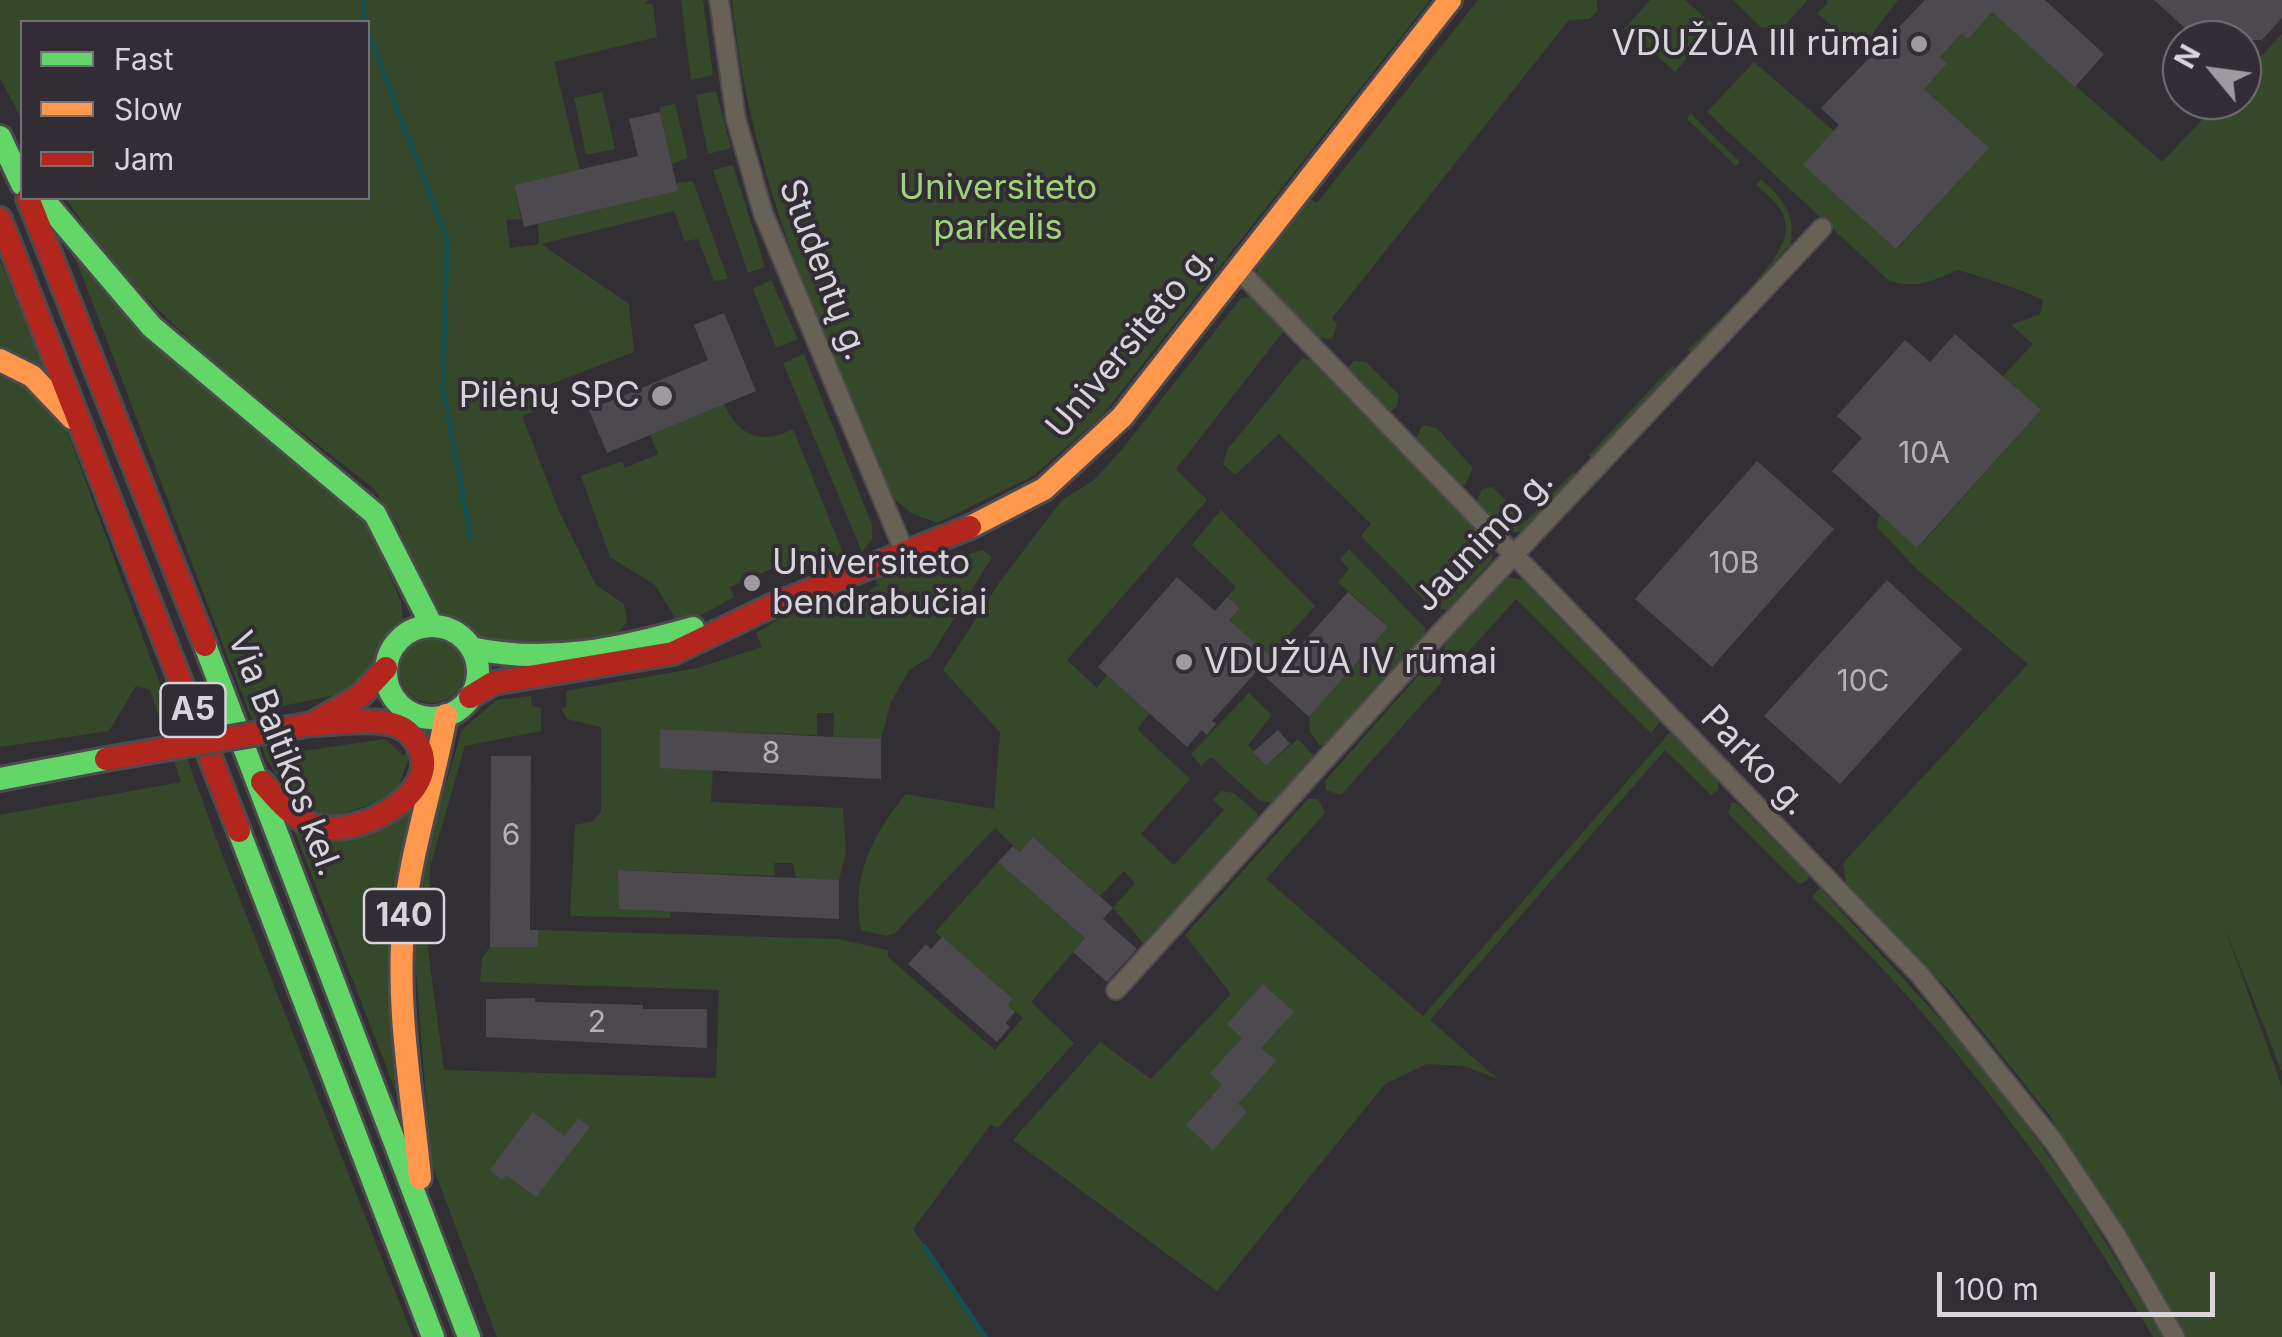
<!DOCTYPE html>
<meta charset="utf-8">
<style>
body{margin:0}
#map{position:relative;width:2282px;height:1337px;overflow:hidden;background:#312f33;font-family:Inter,sans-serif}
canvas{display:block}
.legend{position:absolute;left:20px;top:20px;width:350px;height:180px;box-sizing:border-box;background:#322d35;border:2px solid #747077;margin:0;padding:12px 18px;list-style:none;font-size:30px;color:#d7d4da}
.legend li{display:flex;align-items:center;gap:20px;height:50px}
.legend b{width:50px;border:2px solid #747077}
.north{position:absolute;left:2162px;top:20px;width:100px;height:100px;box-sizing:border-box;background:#322d35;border:2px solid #747077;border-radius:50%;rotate:299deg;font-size:28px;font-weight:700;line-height:40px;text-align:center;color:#d7d4da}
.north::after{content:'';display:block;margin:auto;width:35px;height:45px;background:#9d9aa0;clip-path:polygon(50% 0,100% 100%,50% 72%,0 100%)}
.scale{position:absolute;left:1937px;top:1272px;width:278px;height:45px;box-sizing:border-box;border:5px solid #d7d4da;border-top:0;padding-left:12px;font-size:30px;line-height:35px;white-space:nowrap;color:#d7d4da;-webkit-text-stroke:8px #322d35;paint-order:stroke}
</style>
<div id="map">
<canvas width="2282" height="1337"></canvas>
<ul class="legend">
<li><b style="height:12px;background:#63d668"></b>Fast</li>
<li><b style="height:12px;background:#ff974d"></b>Slow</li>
<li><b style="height:12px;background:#b3261e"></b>Jam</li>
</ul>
<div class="north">N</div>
<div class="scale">100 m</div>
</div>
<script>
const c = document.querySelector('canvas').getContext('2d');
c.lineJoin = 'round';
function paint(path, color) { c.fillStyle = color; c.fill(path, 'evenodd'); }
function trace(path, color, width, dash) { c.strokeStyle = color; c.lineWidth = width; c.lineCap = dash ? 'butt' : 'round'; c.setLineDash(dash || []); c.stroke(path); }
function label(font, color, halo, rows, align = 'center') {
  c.font = font + ' Inter,sans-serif'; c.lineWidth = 8; c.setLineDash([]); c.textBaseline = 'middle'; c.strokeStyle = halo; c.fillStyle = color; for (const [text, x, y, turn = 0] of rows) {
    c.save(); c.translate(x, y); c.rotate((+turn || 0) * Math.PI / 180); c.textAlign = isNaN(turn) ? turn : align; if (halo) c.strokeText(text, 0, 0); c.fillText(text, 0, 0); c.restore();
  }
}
const green = new Path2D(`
 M0,0H648L645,4H653L657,37L554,62L580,170L514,185L521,219L506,220L510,248L539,244L538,224L677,191L676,183L693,181L728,279L714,281L698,239L685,241L674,211L541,244L629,304L634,352L546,386L552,404L522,416L559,511L596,585L624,604L627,622L618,633L563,641L483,640L431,607L398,525L374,489C265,401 143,318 66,198H368V22H22V120L0,78Z
 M681,0H703L713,75L691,80Z
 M732,0H1430L1101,417L1033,476L937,523L911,513L894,499C824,339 749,177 732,0Z
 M1478,0H1597V12L1589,19L1569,20L1332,318L1337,325L1332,339L1319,338L1257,273L1259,263L1311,199L1317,203Z
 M1650,0H1685L1715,26L1675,72L1625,28Z
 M1733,0H1808L1786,24L1762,28Z
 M1826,0H1898L1870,37L1849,41L1817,13L1828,3Z
 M1992,12L2162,162L2221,100H2242V77L2282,34V1072L2223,923L2282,1087V1337H2184L2050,1116L1949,990L1847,887L1843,863L2028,664L1918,570L1876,526L1880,514L1918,548L2040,411L2003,376L2033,344L2011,325L2040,314L2043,300C2015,287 1987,279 1958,270C1932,281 1915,290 1888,280L1707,112L1754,62L1834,131L1804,165L1897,249L1988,148L1924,89L1940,57L1962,33L1968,38Z
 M716,91L731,148L708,154L696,95Z
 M602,92L615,149L586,155L574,98Z
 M675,104L688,158L672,164L659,107Z
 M1690,113L1740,162L1736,166L1687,119Z
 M733,165L765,267L748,273L713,170Z
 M1761,179C1783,200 1795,212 1791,244L1693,352L1687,351C1711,326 1786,262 1786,229C1786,208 1770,197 1756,185Z
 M75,257L367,522L401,602L403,619L361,684L341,694L258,711L275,755L385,739L403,755L411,752L395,796L327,819L284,789L266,757Z
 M0,260L45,370L222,854L413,1337H0V815L181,782L150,690L136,686L109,731L0,747Z
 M771,280L798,339L776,348L753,289Z
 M1250,297L1286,328L1176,469L1207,500L1067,660L1097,688L1107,675L1150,713L1137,729L1190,779L1141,834L1174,865L1224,810L1213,800L1221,791L1234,793L1257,813V825L1146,946L1113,908L1135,883L1124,871L1100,896L1034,838L1020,852L995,828L895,933L887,936L861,930C851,875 872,836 906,794L994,809L1000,732L943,670L1001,580L1062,500L1094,480L1120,452L1241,298Z
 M804,354L872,525V539L862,552L783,363Z
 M1302,358L1316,361L1492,546V560L1447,610L1431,607L1361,536L1371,524L1279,434L1235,475L1223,464L1227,450Z
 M1354,361L1366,362L1399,395L1397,406L1390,412L1348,368Z
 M1673,365V373L1592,459L1589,455Z
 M724,404C738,435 761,446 793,429L844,555L783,571L780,565L730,587L734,597L690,621H677L655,585L610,557L581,476L622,461L625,468L658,454L650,435Z
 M1422,425L1437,428L1473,468L1465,485H1458L1416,440Z
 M1573,472L1577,476L1526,531C1502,538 1490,518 1476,502L1482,489L1492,487L1526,521Z
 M1221,510L1315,606L1270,656L1229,620L1240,608L1227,597L1236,587L1192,545Z
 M1349,549L1426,629L1422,641L1327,744L1320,745L1310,732L1309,717L1388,627L1338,582L1349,569L1340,559Z
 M983,550L992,557L930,657L909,670L891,702L881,739L833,740L834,713H817V735L660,730L713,768L711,802L843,808L846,852L839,880H796L793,863H774L775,876L619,870V908H672L670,918L570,916L575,825L593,821L601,812V727L567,719L561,708L567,707L566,691L697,668L762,647L756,633L796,609L851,587L859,596L877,586L876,578Z
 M1508,577L1523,580L1660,722L1651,733L1516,599L1461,660L1444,655L1445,644Z
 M400 671a32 32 0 1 1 64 0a32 32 0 1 1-64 0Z
 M1431,661H1438L1443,673L1441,683L1341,795L1326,790L1325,781Z
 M1249,693L1272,715L1248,745L1266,766L1298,739L1313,755V764L1277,804L1259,800L1211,757L1201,766L1191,754Z
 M531,696L532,706L541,708V731L465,746L430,867L428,950L444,1070L716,1078L719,990L480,982L482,958L490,947H538V930L838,939L888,950V957L995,1050L1023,1018L1008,1005L1013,999L935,932L998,862L1085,938L1031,1002L1074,1043L998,1128L991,1124L913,1229L985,1337H497L431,1162L414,946L417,881L462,730L496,700Z
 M1670,732L1718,781V790L1711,795L1665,750L1430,1020L1498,1079L1464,1066L1427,1064L1385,1084L1217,1291L1013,1140L1100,1042L1151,1079L1231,994L1185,935L1308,799H1318L1325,813L1266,879L1423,1016Z
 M420,801L400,1102L293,827Z
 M1731,803H1737L1809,875L1807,881L1799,884L1728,813Z
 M1820,888L1989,1072L2078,1197L2163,1337H2153C2059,1175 1947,1027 1812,897Z`);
const stream = new Path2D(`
 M363,0L364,22
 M368,32L447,239L443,388L471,539
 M924,1246L985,1337`);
const building = new Path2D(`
 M1925,0H2045L2104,54L2075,87L1992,12L1968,39L1962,33L1940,57L1947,63L1924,89L1989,148L1896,249L1803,165L1839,125L1821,108Z
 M2154,0H2282V18L2262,40H2198Z
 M660,112L678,191L524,227L514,185L638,156L629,119Z
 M724,313L756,391L607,453L589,410L708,360L694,325Z
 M1955,334L2041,410L1917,548L1832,471L1862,438L1837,416L1905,340L1930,362Z
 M1757,461L1834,529L1712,667L1635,599Z
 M1177,577L1215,611L1227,597L1240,608L1229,620L1282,666L1348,592L1388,627L1309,717L1258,670L1212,721L1216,724L1207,735L1202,730L1187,747L1098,667Z
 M1887,580L1962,649L1840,784L1764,716Z
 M660,729L881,739V779L660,768Z
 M1278,730L1290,744L1266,766L1253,752Z
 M491,756H531L530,930H538V947H490Z
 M1033,837L1113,908L1103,919L1137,949L1107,982L1073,952L1085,938L998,862L1013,846L1020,852Z
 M618,870L839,880V919L619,909Z
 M942,937L1013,999L1008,1005L1015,1012L1006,1023L1010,1027L997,1042L908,964L926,944L931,949Z
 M1263,984L1294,1012L1261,1048L1276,1061L1238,1104L1247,1112L1213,1150L1186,1125L1222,1085L1210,1073L1242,1038L1227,1024Z
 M535,998V1002L643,1005V1009H707V1048L486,1037V999Z
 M533,1112L565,1136L578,1118L590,1127L536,1197L506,1175L502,1180L490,1170Z`);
const street = new Path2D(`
 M719,0L736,119L763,213L905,553
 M1237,268L1920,975L2054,1142L2116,1235L2175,1337
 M1116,990L1427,647L1822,228`);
const fast = new Path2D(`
 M0,137L22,184
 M42,198L152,327L375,514L432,626
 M386 672a46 46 0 1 1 92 0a46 46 0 1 1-92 0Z
 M205,645L469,1337
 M471,648C547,665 619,649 693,628
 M0,779L106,759
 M239,831L433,1337`);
const slow = new Path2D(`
 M0,360L32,376L72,418
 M970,527L1044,489L1122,417L1450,0
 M420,1178C412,1092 395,1005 404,918C411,849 434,783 446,715`);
const jam = new Path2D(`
 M28,198L205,645
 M0,219L239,831
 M470,697L493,683L673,653L771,606L970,527
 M312,724L360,696L386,668
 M262,782C277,799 293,819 315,826C362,840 458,785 410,734C390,713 338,724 312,724`);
const jamBridge = new Path2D(`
 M106,759L312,724`);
const markers = [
 [1919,44,10,"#9d9aa0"],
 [662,396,12,"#9d9aa0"],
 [752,583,10,"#9d9aa0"],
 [1184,662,10,"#9d9aa0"]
];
const numberNames = [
 ["10A",1924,454],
 ["10B",1734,564],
 ["10C",1863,682],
 ["8",771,754],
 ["6",511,836],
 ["2",597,1023]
];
const shields = [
 [193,710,65],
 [404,916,80]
];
const shieldNames = [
 ["A5",193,710],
 ["140",404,916]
];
const poiNames = [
 ["VDUŽŪA III rūmai",1899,44],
 ["Pilėnų SPC",640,396],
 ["Universiteto",772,563,"left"],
 ["bendrabučiai",772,603,"left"],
 ["VDUŽŪA IV rūmai",1204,662,"left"]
];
const parkNames = [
 ["Universiteto",998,188],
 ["parkelis",998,228]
];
const streetNames = [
 ["Studentų g.",823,270,69],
 ["Universiteto g.",1131,342,-50],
 ["Jaunimo g.",1484,541,-46],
 ["Via Baltikos kel.",284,754,69],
 ["Parko g.",1754,761,46]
];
paint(green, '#354829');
trace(stream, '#154f4f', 5);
paint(building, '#4c4a4e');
trace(street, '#4c4a4d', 22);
trace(fast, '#4c4a4d', 28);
trace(slow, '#4c4a4d', 28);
trace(jam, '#4c4a4d', 28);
trace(street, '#686155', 18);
trace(fast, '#63d668', 22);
trace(slow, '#ff974d', 22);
trace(jam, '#b3261e', 22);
trace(jamBridge, '#4c4a4d', 28, []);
trace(jamBridge, '#b3261e', 22);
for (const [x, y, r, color] of markers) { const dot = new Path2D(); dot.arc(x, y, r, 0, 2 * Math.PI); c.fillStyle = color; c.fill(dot); trace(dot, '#322d35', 4); }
label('30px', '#b4b2b7', null, numberNames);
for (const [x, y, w] of shields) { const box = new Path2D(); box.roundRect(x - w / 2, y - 27, w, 54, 8); c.fillStyle = '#322d35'; c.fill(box); trace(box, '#d7d4da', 2.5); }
label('bold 32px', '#d7d4da', null, shieldNames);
label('35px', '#d7d4da', '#322d35', poiNames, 'right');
label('35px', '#9ed379', '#322d35', parkNames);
label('35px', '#d7d4da', '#322d35', streetNames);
</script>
